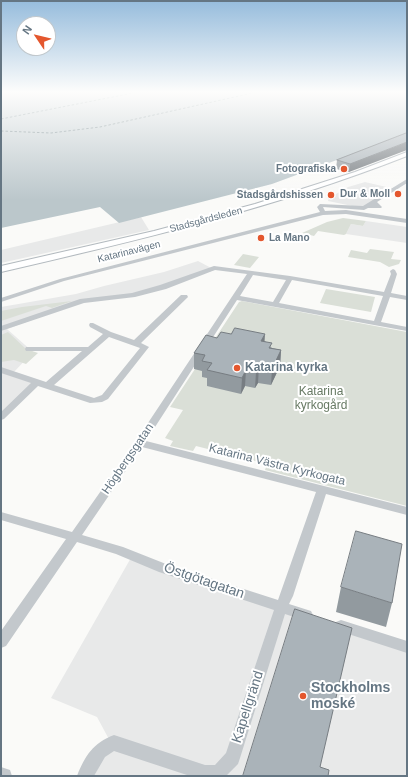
<!DOCTYPE html>
<meta charset="utf-8">
<style>
body{margin:0}
#map{position:relative;width:408px;height:777px;overflow:hidden;background:#fafaf8;font-family:Helvetica,sans-serif}
canvas{display:block}
.frame{position:absolute;inset:0;border:2px solid #657683;pointer-events:none}
.north{position:absolute;left:16px;top:16px;width:40px;height:40px;box-sizing:border-box;background:#fff;border:1px solid #c1c8cd;border-radius:50%;rotate:305deg;font-size:11px;font-weight:700;line-height:16px;text-align:center;color:#657683}
.north::after{content:'';display:block;margin:auto;width:14px;height:18px;background:#e4572e;clip-path:polygon(50% 0,100% 100%,50% 72%,0 100%)}
</style>
<div id="map">
<canvas width="408" height="777"></canvas>
<div class="frame"></div>
<div class="north">N</div>
</div>
<script>
const c = document.querySelector('canvas').getContext('2d');
c.lineJoin = 'round';
function paint(path, color) { c.fillStyle = color; c.fill(path, 'evenodd'); }
function trace(path, color, width, dash) { c.strokeStyle = color; c.lineWidth = width; c.lineCap = dash ? 'butt' : 'round'; c.setLineDash(dash || []); c.stroke(path); }
function label(font, color, halo, rows, align = 'center') {
  c.font = font + ' Helvetica,sans-serif'; c.lineWidth = 4; c.setLineDash([]); c.textBaseline = 'middle'; c.strokeStyle = halo; c.fillStyle = color; for (const [text, x, y, turn = 0] of rows) {
    c.save(); c.translate(x, y); c.rotate((+turn || 0) * Math.PI / 180); c.textAlign = isNaN(turn) ? turn : align; if (halo) c.strokeText(text, 0, 0); c.fillText(text, 0, 0); c.restore();
  }
}
const built = new Path2D(`
 M365,182L395,189L362,208L328,201L329,198L348,187Z
 M141,217L149,230L1,263V250Z
 M366,221L407,227V243L346,234L351,224L363,226Z
 M198,261L215,270L132,295L84,301L7,329L33,352L13,373L35,383L1,417V307L76,294L104,286L164,272Z
 M132,556L407,648V776H94L111,743L97,717L51,698Z`);
const green = new Path2D(`
 M343,218L366,221L363,226L351,224L346,234L344,235L318,231L314,236L302,233L327,222Z
 M370,249L394,252L391,259L401,260L399,264L389,267L380,262L348,257L351,250L367,253Z
 M243,254L259,257L250,268L234,265Z
 M326,289L375,297L371,312L320,303Z
 M72,301L52,308L46,306L1,321V311L22,307Z
 M242,301L407,332V506L265,470L267,464L196,446L193,451L170,446L173,441L165,438L183,410L170,407L239,302Z
 M8,332L26,349L38,353L26,364L14,360L1,362V335Z`);
const water = new Path2D(`
 M1,92H407V134L272,184L119,223L100,207L1,228Z`);
const ferry = new Path2D(`
 M1,119L138,92
 M1,131L51,133L100,127L257,92`);
const minor = new Path2D(`
 M407,179V183L377,202L382,207L381,208H368L364,210L323,207L325,211L346,210L407,219V223L346,214L323,215L64,281L1,302V298L60,279L320,212L317,207L320,204L363,206Z
 M214,266L290,276L384,292L391,274L390,271L393,269L395,270L397,274L391,293L407,296V300L390,297L381,322L407,327V331L237,300L146,441L407,507V515L326,494L293,596L289,604L311,611L313,615L311,619L306,621L285,614L240,758L238,764L226,776H190L114,751L105,757L94,776H77C85,756 93,743 114,735L205,765H215L226,753L274,610L159,572L116,554L77,542L6,646L1,648V631L66,539L1,520V512L72,532L136,441L247,274L215,270L166,289L135,297L84,303L1,331V326L80,299L132,293L160,285ZM253,275L286,280L273,302L240,296ZM292,280L383,296L374,321L279,303ZM142,447L316,492L278,600L166,564L123,547L82,535Z
 M181,295H187L188,297L141,343L149,347L108,399L102,402L90,403L38,386L4,419L1,420V412L31,383L1,373V367L46,382L82,351H26L25,349L26,347H88L103,334L90,327L89,325L90,323H93L111,332L134,340ZM109,337L140,348L102,395L94,398L54,385Z
 M341,620L407,641V653L336,630L334,626L336,622Z
 M1,767L10,770L12,776H1Z`);
const secondary = new Path2D(`
 M407,152V156C275,208 139,240 1,272V266L154,231L255,204L355,172Z`);
const wall = new Path2D(`
 M407,133L349,172L336,169L337,160Z
 M217,338L265,341L272,348L281,350L280,366L271,385L258,383L255,388L245,386L241,394L207,386V378L202,377V371L194,369V353Z
 M341,587L392,603L386,627L336,612Z`);
const shadedWall = new Path2D(`
 M407,142V150L349,172L350,164Z
 M265,334L264,350L261,341Z
 M281,350L280,366L271,385L272,369Z
 M259,366L258,383L255,388L256,372Z
 M246,370L245,386L241,394L242,378Z`);
const building = new Path2D(`
 M407,133V142L350,164L337,160Z
 M235,328L265,334L261,341L272,343L269,348L281,350L272,369L259,366L256,372L246,370L242,378L207,370L212,363L202,361L205,355L194,353L206,335L217,338L221,332L231,334Z
 M356,531L402,544L392,603L341,587Z
 M295,609L352,628L320,767L329,770L328,776H243Z`);
const markers = [
 [344,169,4,"#e4572e"],
 [398,194,4,"#e4572e"],
 [331,195,4,"#e4572e"],
 [261,238,4,"#e4572e"],
 [237,368,4,"#e4572e"],
 [303,696,4,"#e4572e"]
];
const farPoinames = [
 ["Fotografiska",336,169],
 ["Dur & Moll",390,194],
 ["Stadsgårdshissen",323,195],
 ["La Mano",269,238,"left"]
];
const farStreetnames = [
 ["Stadsgårdsleden",206,220,-15],
 ["Katarinavägen",129,252,-14]
];
const poiNames = [
 ["Katarina kyrka",245,368]
];
const parkNames = [
 ["Katarina",321,392],
 ["kyrkogård",321,406]
];
const streetNames = [
 ["Högbergsgatan",128,459,-56],
 ["Katarina Västra Kyrkogata",277,465,14]
];
const nearStreetnames = [
 ["Östgötagatan",204,581,19],
 ["Kapellgränd",248,707,-72]
];
const nearPoinames = [
 ["Stockholms",311,688],
 ["moské",311,704]
];
paint(built, '#e8e9e9');
paint(green, '#dadfd7');
paint(water, '#bbc7cb');
trace(ferry, '#60757c', 1, [2.5, 2]);
trace(secondary, '#b3babf', 2);
paint(minor, '#c3c8cc');
paint(secondary, '#fff');
paint(wall, '#929a9f');
paint(shadedWall, '#777d82');
paint(building, '#aab3b9');
trace(building, '#777d82', 1);
const sky = c.createLinearGradient(0, 0, 0, 200);
sky.addColorStop(0, '#96bcdc');
sky.addColorStop(0.46, '#fdfdfc');
sky.addColorStop(1, '#fdfdfc00');
c.fillStyle = sky;
c.fillRect(0, 0, 408, 200);
for (const [x, y, r, color] of markers) { const dot = new Path2D(); dot.arc(x, y, r, 0, 2 * Math.PI); c.fillStyle = color; c.fill(dot); trace(dot, '#fff', 1.5); }
label('bold 10px', '#657683', '#fff', farPoinames, 'right');
label('10px', '#657683', '#fff', farStreetnames);
label('bold 12px', '#657683', '#fff', poiNames, 'left');
label('12px', '#687a64', '#fff', parkNames);
label('12px', '#657683', '#fff', streetNames);
label('14px', '#657683', '#fff', nearStreetnames);
label('bold 14px', '#657683', '#fff', nearPoinames, 'left');
</script>
